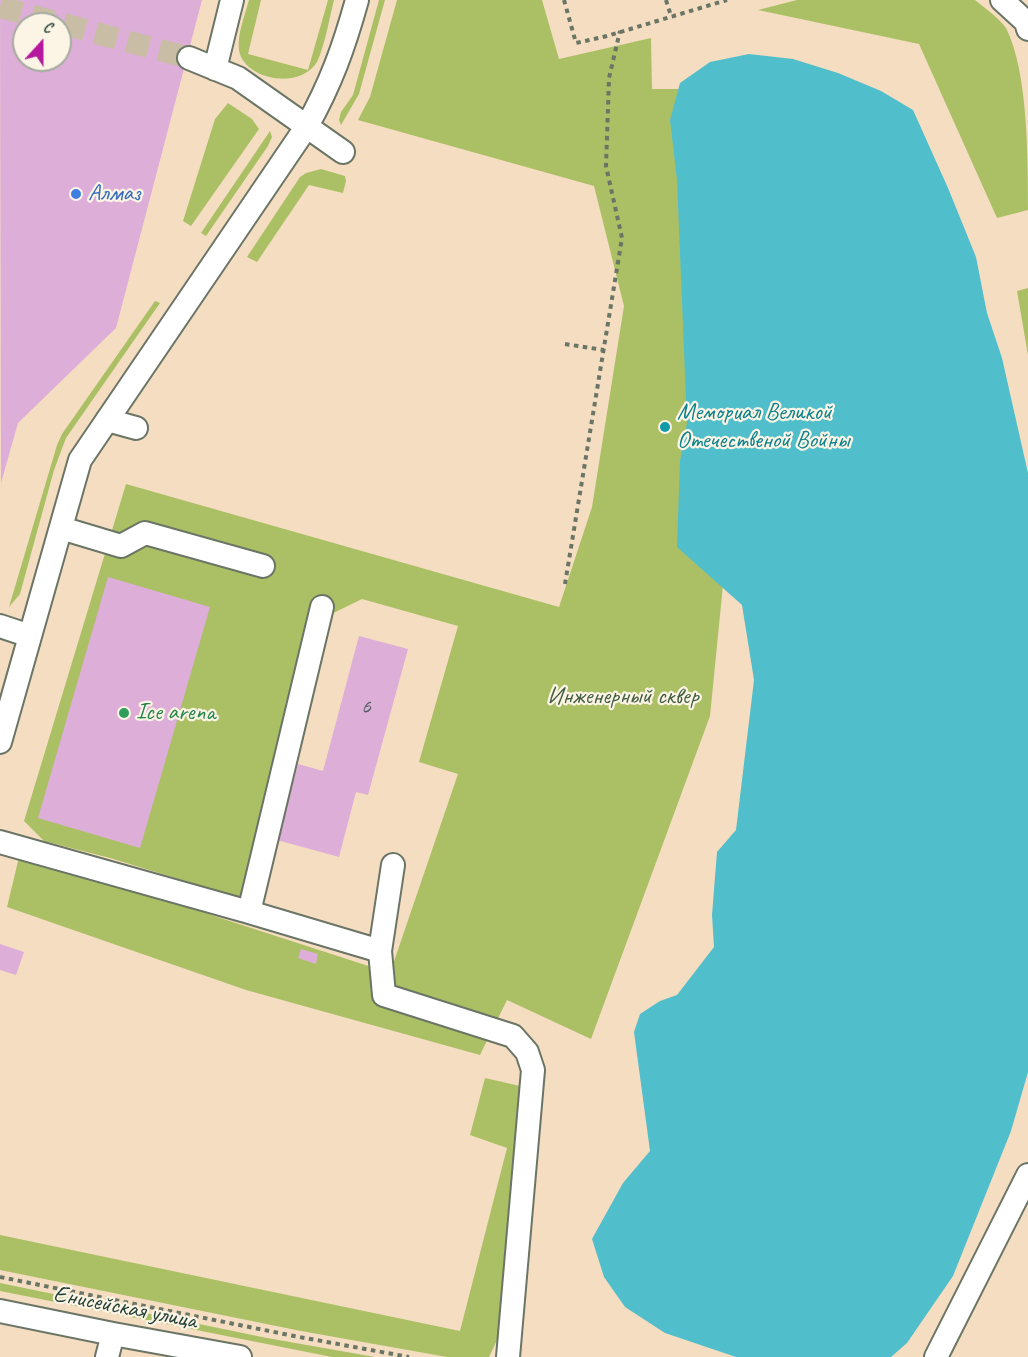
<!DOCTYPE html>
<meta charset="utf-8">
<style>
body{margin:0}
#map{position:relative;width:1028px;height:1357px;overflow:hidden;background:#f5ddc1;font-family:Caveat,sans-serif}
canvas{display:block}
.north{position:absolute;left:12px;top:12px;width:60px;height:60px;box-sizing:border-box;background:#fcf5e5;border:2px solid #a4ab9e;border-radius:50%;rotate:21deg;font-size:16px;font-weight:700;line-height:24px;text-align:center;color:#1f3d34}
.north::after{content:'';display:block;margin:auto;width:21px;height:27px;background:#b5179e;clip-path:polygon(50% 0,100% 100%,50% 72%,0 100%)}
</style>
<div id="map">
<canvas width="1028" height="1357"></canvas>
<div class="north">С</div>
</div>
<script>
const c = document.querySelector('canvas').getContext('2d');
c.lineJoin = 'round';
function paint(path, color) { c.fillStyle = color; c.fill(path, 'evenodd'); }
function trace(path, color, width, dash) { c.strokeStyle = color; c.lineWidth = width; c.lineCap = dash ? 'butt' : 'round'; c.setLineDash(dash || []); c.stroke(path); }
function label(font, color, halo, rows, align = 'center') {
  c.font = font + ' Caveat,sans-serif'; c.lineWidth = 4.5; c.setLineDash([]); c.textBaseline = 'middle'; c.strokeStyle = halo; c.fillStyle = color; for (const [text, x, y, turn = 0] of rows) {
    c.save(); c.translate(x, y); c.rotate((+turn || 0) * Math.PI / 180); c.textAlign = isNaN(turn) ? turn : align; if (halo) c.strokeText(text, 0, 0); c.fillText(text, 0, 0); c.restore();
  }
}
const green = new Path2D(`
 M249,0H261L248,54L308,70L328,0H334C330,16 324,49 317,62C299,91 243,79 239,50C237,34 245,15 249,0Z
 M379,0H385L359,94L341,125L339,120L341,112L353,95Z
 M397,0H542L559,59L651,38L652,89H718L749,323L710,716L591,1039L507,1000L480,1055L246,990L7,907L20,853L390,973L458,774L419,762L458,626L362,599L311,624L241,898L110,858L44,841L24,821L126,484L559,607L592,507L624,306L594,186L358,120L370,97Z
 M797,0H975C986,9 998,17 1006,28C1028,71 1028,158 1028,210L997,218L919,44L758,10Z
 M228,103L252,119L259,129L191,226L183,221L215,119Z
 M270,131L272,137L268,146L206,236L201,233Z
 M321,169L345,176L346,181L343,193L309,185L257,262L247,257L300,177L306,173Z
 M1028,288V355L1017,291Z
 M155,301L160,303L66,438L54,470L20,594L9,607L57,445L62,434Z
 M485,1078L520,1086L498,1338L489,1357H447L301,1331L0,1270V1235L460,1331L507,1148L470,1135Z
 M0,1283L267,1338L375,1357H332L0,1291Z`);
const water = new Path2D(`
 M749,54L793,59L838,73L881,91L913,110L948,188L976,257L987,313L1002,358L1028,473V1072L1011,1131L953,1276L907,1343L891,1357H736L665,1333L625,1307L604,1277L592,1239L623,1183L650,1151L634,1032L640,1014L660,1001L677,995L714,947L712,915L717,852L736,830L754,680L742,605L677,547L680,461L687,423L677,180L670,120L680,83L710,62Z`);
const building = new Path2D(`
 M0,0H202L116,328L18,423L1,483ZM24,24H60V60H24Z
 M108,577L210,607L140,848L38,818Z
 M359,636L408,649L368,795L356,792L339,857L277,840L298,764L323,771Z
 M0,944L24,952L16,975L0,970Z
 M301,949L318,954L316,964L298,958Z`);
const minorTunnel = new Path2D(`
 M0,7L189,58`);
const path = new Path2D(`
 M564,0L576,43L607,36L727,0
 M666,0L671,16
 M565,344L604,350
 M565,584L622,238L606,166L609,78L620,31
 M0,1277L294,1336L409,1357`);
const minor = new Path2D(`
 M1002,0L1026,22L1028,29
 M189,58L238,78L343,152
 M215,69L232,0
 M107,420L136,428
 M61,528L121,546L145,533L263,566
 M0,626L30,636
 M0,742L80,460L307,126C331,83 344,47 357,0
 M0,842L249,912L322,607
 M393,865L380,951L384,995L513,1036L527,1052L533,1070L508,1357
 M249,912L380,951
 M0,1311L113,1334L240,1357
 M107,1357L113,1334
 M936,1357L1028,1175`);
const markers = [
 [76,194,6,"#3f7fe0"],
 [665,427,6,"#0f9aa8"],
 [124,713,6,"#2e9e5b"]
];
const numberNames = [
 ["6",366,707]
];
const shopNames = [
 ["Алмаз",88,194]
];
const cultureNames = [
 ["Мемориал Великой",677,413],
 ["Отечественой Войны",677,441]
];
const parkNames = [
 ["Инженерный сквер",623,697]
];
const leisureNames = [
 ["Ice arena",136,713]
];
const streetNames = [
 ["Енисейская улица",125,1308,11]
];
paint(green, '#abc065');
paint(water, '#51becb');
paint(building, '#ddaed8');
trace(minorTunnel, '#cabda5', 22, [22, 11]);
trace(minor, '#6a7565', 26);
trace(path, '#6a7565', 4, [4.5, 4.5]);
trace(minor, '#fff', 22);
for (const [x, y, r, color] of markers) { const dot = new Path2D(); dot.arc(x, y, r, 0, 2 * Math.PI); c.fillStyle = color; c.fill(dot); trace(dot, '#fcf5e5', 2); }
label('21px', '#4e595d', null, numberNames);
label('24px', '#366cbe', '#fcf5e5', shopNames, 'left');
label('24px', '#0d838f', '#fcf5e5', cultureNames, 'left');
label('24px', '#425e40', '#fcf5e5', parkNames);
label('24px', '#27864d', '#fcf5e5', leisureNames, 'left');
label('24px', '#1f3d34', '#fcf5e5', streetNames);
</script>
